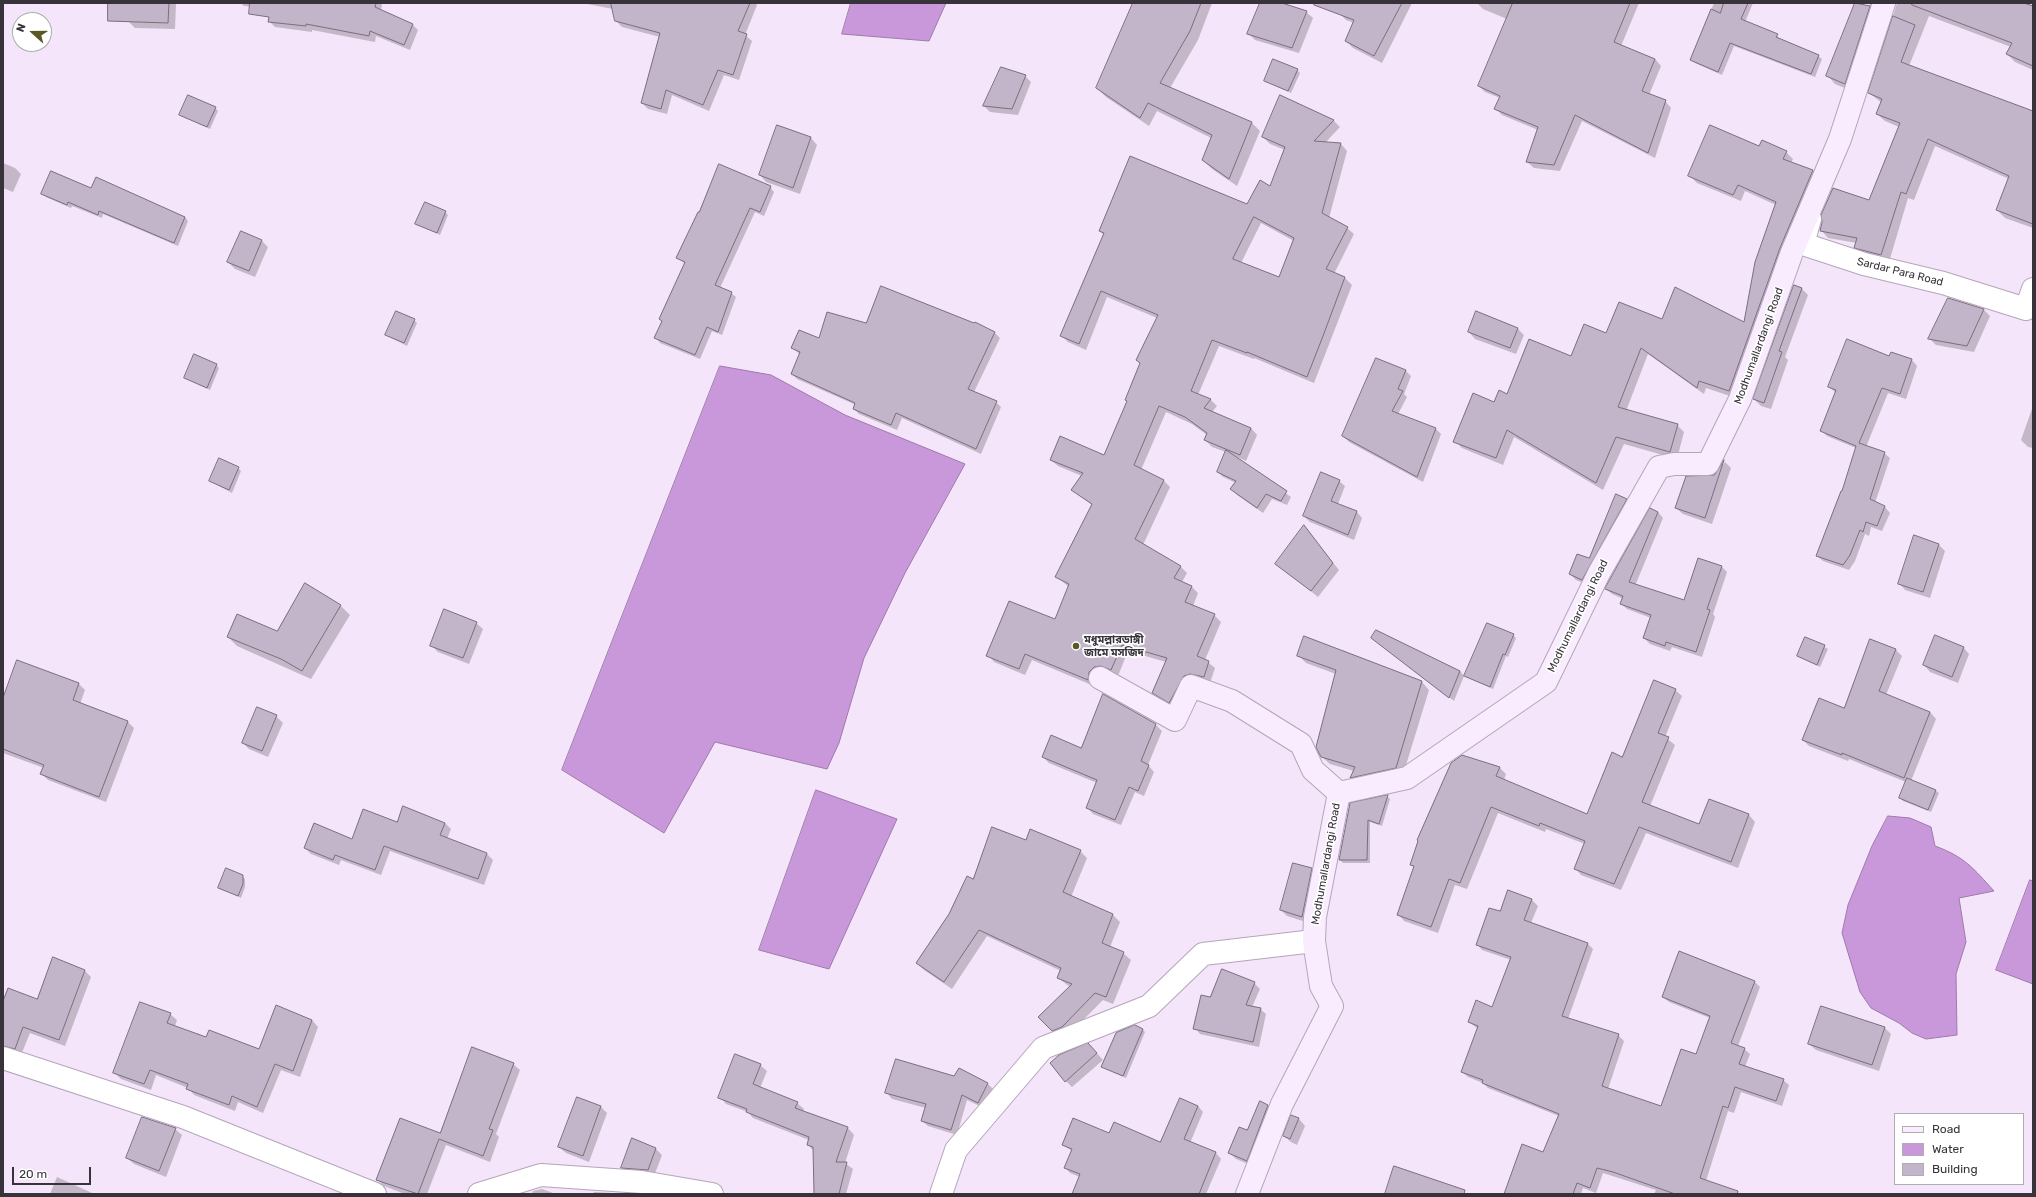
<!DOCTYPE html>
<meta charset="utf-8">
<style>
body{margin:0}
#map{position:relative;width:2036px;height:1197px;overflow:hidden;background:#f4e5fa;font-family:Rubik,sans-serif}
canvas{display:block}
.frame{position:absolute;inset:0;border:4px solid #38323a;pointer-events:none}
.legend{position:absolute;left:1894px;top:1113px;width:130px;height:72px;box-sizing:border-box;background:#fff;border:1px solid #afadb0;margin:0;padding:5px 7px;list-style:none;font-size:12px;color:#38323a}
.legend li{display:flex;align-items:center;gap:8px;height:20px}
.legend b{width:20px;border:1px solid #afadb0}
.north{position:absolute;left:12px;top:12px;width:40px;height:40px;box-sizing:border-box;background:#fff;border:1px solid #afadb0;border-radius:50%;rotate:291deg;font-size:11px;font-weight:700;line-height:16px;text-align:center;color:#38323a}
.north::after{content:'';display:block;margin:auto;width:14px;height:18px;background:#5a5825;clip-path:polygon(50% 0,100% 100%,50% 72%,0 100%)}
.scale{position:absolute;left:12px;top:1167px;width:79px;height:18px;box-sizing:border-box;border:2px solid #38323a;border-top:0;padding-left:5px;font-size:12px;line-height:14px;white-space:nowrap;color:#38323a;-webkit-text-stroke:3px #fff;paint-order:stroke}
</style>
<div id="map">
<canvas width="2036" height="1197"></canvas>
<div class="frame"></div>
<ul class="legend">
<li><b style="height:5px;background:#faecff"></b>Road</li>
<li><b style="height:11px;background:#c998db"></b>Water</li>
<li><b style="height:11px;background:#c3b5c9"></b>Building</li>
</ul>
<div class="north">N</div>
<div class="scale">20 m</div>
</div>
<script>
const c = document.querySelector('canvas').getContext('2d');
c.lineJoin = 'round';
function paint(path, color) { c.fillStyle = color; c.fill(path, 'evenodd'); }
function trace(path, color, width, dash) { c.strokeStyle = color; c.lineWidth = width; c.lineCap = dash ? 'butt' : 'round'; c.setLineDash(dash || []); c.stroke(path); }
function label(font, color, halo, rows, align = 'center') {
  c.font = font + ' Rubik,"Noto Sans Bengali",sans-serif'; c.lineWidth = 3.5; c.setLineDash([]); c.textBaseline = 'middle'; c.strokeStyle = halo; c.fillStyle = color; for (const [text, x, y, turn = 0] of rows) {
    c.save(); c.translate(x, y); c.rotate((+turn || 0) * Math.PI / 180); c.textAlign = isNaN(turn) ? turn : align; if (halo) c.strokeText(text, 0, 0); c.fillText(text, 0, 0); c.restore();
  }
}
const water = new Path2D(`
 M851,3H946L929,41L842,34Z
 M720,366L771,375L845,415L965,464L905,573L864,658L839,743L827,769L715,742L664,833L562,770Z
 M816,790L897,819L829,969L759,950Z
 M1888,816L1910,818L1931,827L1935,846C1965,857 1973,868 1994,891L1959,898L1966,942L1956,974L1957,1035L1926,1039L1912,1033L1899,1023L1871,1008L1860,992L1842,933L1848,905L1872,846Z
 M2030,880L2033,881V984L1996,970Z`);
const shadow = new Path2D(`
 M129,3H176L175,29L135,28L128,21Z
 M241,3H382L381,11L412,24L418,30L410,50L376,36L375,42L312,30V32L275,27L269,21L271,8L244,6Z
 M582,3H755L757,5L745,35L752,41L739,80L724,75L709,111L672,95L667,114L648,109L642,103L660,37L622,27L616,21L613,9Z
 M1159,3H1212L1198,40L1170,88L1252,123L1260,131L1237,186L1212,169L1203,160L1211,138L1157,111L1149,126L1106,97L1097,88Z
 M1261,3H1279L1306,12L1313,18L1299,53L1255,40L1248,33Z
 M1343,3H1412L1382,63L1353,48L1346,41L1354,23L1346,20L1339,13Z
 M1477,3H1639L1621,46L1655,59L1661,66L1649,95L1665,101L1671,108L1655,158L1582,121L1560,171L1534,168L1527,162L1538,130L1502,115L1496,109L1500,98L1485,92L1479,86L1507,19L1483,9Z
 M1714,3H1753L1745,22L1777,35L1780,40L1818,56L1822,59L1815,77L1734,46L1722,75L1695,63L1691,60Z
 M1856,3L1869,7L1870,3H1882L1852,91L1835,84L1828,76Z
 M1897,3H2024L2033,8V70L2015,62L2007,54L2011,47L1929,16L1909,66L2033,112V228L2005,218L1997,210L2009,179L1935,146L1914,200L1908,198L1889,262L1863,255L1855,247L1857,243L1828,238L1821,230L1869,201L1899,127L1885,121L1877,114L1882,103L1869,93Z
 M1297,70L1300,73L1291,93L1265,81Z
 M1025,76L1031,82L1018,115L990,112L984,106Z
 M215,108L218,111L210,129L180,115Z
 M1333,120L1340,127L1325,143L1341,144L1347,151L1329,218L1347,228L1354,234L1334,274L1345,278L1352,285L1314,383L1254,358V359L1219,346L1198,395L1210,399L1217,406L1212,412L1251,428L1257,435L1246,461L1233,455L1291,497L1287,505L1272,499L1263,513L1237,495L1232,489L1236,483L1223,477L1218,472L1226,452L1212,447L1205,440L1207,435L1192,424L1166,412L1141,470L1163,480L1170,487L1143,545L1181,567L1187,573L1182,582L1191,586L1198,593L1193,606L1214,615L1221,622L1205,660L1215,668L1210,683L1176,708L1160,699L1153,692L1166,662L1128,651L1118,676L1094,686L1032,660L1025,675L994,662L988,655L1055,621L1069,587L1057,577L1093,506L1073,490L1082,476L1058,466L1051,460L1105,456L1128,402L1157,318L1107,297L1086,350L1068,342L1062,336L1104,235L1100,231L1247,206L1271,187L1285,150L1270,144L1263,137ZM1261,223L1294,241L1279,278L1241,263Z
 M778,126L811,138L817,145L800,194L766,182L760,175Z
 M1760,147L1786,152L1793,159L1791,163L1813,171L1820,178L1736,398L1706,388L1704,394L1648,354L1626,411L1677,425L1684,432L1677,459L1624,444L1603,490L1514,437L1503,465L1462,448L1455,441L1495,403L1572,358L1606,334L1663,321L1745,324L1776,205L1745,191L1741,201L1697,183L1690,176Z
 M3,163L15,168L21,174L13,192L3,188Z
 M770,187L774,192L764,216L755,212L720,288L731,293L736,297L722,335L712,331L700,359L660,343L656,338L662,322L660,319L685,264L678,258Z
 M92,189L185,217L188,221L178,246L103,214L102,218L72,206L71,208L46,197L42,193Z
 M445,212L448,215L440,235L417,223Z
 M242,232L262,241L268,247L255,277L235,269L228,262Z
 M1801,288L1808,295L1785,357L1788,360L1771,409L1761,406L1754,399Z
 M1948,299L1984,310L1990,316L1974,352L1936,345L1930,339Z
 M414,320L417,323L407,346L386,335Z
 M975,323L995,333L1000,338L974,392L996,402L1001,407L981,454L902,418L897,430L859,414L854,409L856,405L797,379L792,374L801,355L792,348L867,324L974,325Z
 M1517,328L1524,335L1516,354L1475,339L1469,332Z
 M1890,358L1912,360L1917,366L1906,399L1888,393L1866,447L1884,453L1890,458L1875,503L1885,507L1890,513L1882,531L1871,527L1869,536L1865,534L1855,561L1849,570L1823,561L1817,556L1843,492L1856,448L1827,436L1821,430L1836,393L1829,387Z
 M1376,359L1406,371L1411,376L1404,394L1407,397L1398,414L1436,429L1441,434L1423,482L1349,442L1343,436Z
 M216,365L219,368L210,390L185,378Z
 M2033,406V448L2028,447L2021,440Z
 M1725,462L1731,468L1712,524L1683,514L1676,508L1715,476Z
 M238,468L241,471L232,493L210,481Z
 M1339,481L1345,486L1338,504L1357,512L1362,518L1354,540L1310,522L1304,516Z
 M1626,499L1632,505L1588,585L1576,580L1570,574L1590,560Z
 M1658,512L1663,518L1635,586L1684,602L1721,566L1727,572L1713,614L1715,617L1702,657L1672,647L1670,651L1650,644L1644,638L1651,618L1627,609L1621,604L1623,599L1612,594L1606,589Z
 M1304,527L1339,570L1318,597L1277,564Z
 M1939,545L1945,551L1930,598L1905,590L1899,583Z
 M306,585L341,606L350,615L311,679L237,646L228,637L277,632Z
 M476,623L483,629L469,664L438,652L431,645Z
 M1377,631L1460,671L1464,676L1454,701L1377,642Z
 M1513,635L1516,638L1508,657L1506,656L1493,689L1465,676Z
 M1806,638L1828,649L1820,667L1798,656Z
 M1963,647L1969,654L1958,683L1930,672L1924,665Z
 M1896,650L1902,656L1886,695L1930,712L1936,719L1911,781L1936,791L1939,793L1931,812L1903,801L1900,798L1906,782L1849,759L1848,761L1809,746L1803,740L1844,709Z
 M1298,655L1422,682L1429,690L1403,775L1359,785L1352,777L1354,771L1330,764L1322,757L1336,674L1306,663Z
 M79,684L85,690L80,704L128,722L134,728L106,802L48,780L42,774L44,768L3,753V701Z
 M1675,690L1682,696L1665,737L1675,745L1650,806L1700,826L1710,800L1749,815L1755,822L1738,868L1646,833L1621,890L1581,875L1575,868L1585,844L1546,829L1545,832L1498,813L1467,889L1455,885L1438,933L1404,921L1398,914L1415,868L1411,864L1500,768L1506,774L1504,780L1588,815L1622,758Z
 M1104,696L1156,725L1162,731L1148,765L1154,772L1144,796L1135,792L1121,825L1093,814L1087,807L1097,783L1049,763L1043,757L1082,749Z
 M276,716L283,723L268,757L249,749L243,743Z
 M1387,796L1390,799L1382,826L1370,822V863H1343L1340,860L1351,804Z
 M398,823H445L451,829L447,839L487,854L493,860L484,885L390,851L381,875L341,860L339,865L311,854L305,848L353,840Z
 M1026,841L1080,851L1087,858L1071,897L1113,915L1120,922L1110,947L1123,953L1131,960L1113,1004L1103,1000L1069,1034L1060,1037L1040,1017L1070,987L1058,978L1061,971L987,936L952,989L924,970L917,963L974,880Z
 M1311,869L1318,875L1309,923L1287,916L1281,910Z
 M242,876L245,879V887L241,898L219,887Z
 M1508,891L1532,900L1538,906L1531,923L1588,944L1593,949L1568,1019L1618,1035L1624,1041L1608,1089L1662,1107L1696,1055L1710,1018L1669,1002L1663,997L1755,982L1760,987L1738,1046L1744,1049L1750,1054L1745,1067L1783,1080L1789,1085L1782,1106L1741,1092L1734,1113L1728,1111L1706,1181L1743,1194H1654L1656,1190L1603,1173L1596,1193L1583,1188L1581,1194H1505L1544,1153L1559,1116L1488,1088L1483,1083L1468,1077L1462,1072L1478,1029L1469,1022L1493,1008L1511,960L1482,950L1477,944L1500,913Z
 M53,958L85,971L91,977L65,1046L30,1033L21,1055L3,1052V1004L37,1001Z
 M1254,983L1260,989L1252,1007L1260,1009L1266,1014L1259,1047L1200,1034L1195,1028L1210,998Z
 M170,1014L177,1020L175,1026L206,1038L260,1050L312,1020L318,1027L300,1077L281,1070L263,1113L238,1102L235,1111L194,1095L188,1088L156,1075L151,1090L121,1079L114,1072Z
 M1885,1028L1891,1034L1879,1071L1816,1050L1809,1044Z
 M1142,1029L1145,1032L1126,1078L1106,1069L1103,1066Z
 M1095,1051L1103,1060L1072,1087L1066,1081Z
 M513,1064L520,1070L496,1134L499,1137L490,1162L446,1145L427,1194H405L384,1186L377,1179L440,1134Z
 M760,1065L767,1071L760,1088L797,1103L804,1109L803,1112L848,1128L854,1135L845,1163L853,1169L846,1194H815L814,1151L808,1145L809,1140L753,1118L748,1112L726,1104L720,1097Z
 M959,1069L988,1084L993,1089L984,1108L967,1100L957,1135L928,1126L922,1121L926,1108L892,1099L887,1093L955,1077Z
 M1198,1106L1203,1112L1190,1143L1216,1153L1221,1159L1206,1194H1078L1080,1177L1070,1173L1065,1167L1072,1151L1063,1145L1110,1135L1161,1143Z
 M1268,1106L1274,1112L1253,1166L1236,1159L1229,1152Z
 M601,1107L607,1113L589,1162L566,1153L559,1147Z
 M1292,1116L1299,1119L1305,1126L1297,1145L1291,1142L1284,1136Z
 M175,1129L182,1135L166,1177L134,1164L127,1158Z
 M633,1140L656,1149L662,1155L654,1176L628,1174L622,1168Z
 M57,1177L92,1193L93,1194H50Z
 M542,1189L556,1194H532L533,1191Z
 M594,1192L612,1193L613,1194H594Z`);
const building = new Path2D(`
 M108,3H169L168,23L108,21Z
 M250,3H376L375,7L413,24L404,45L370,31L369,36L306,24V26L268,22L269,17L249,14Z
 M611,3H750L738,31L747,34L733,75L718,70L703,105L666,90L661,109L641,103L660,33L615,21Z
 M1133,3H1201L1190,31L1160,83L1252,122L1229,179L1202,160L1212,135L1148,103L1140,118L1096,88Z
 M1260,3H1282L1307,11L1292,48L1247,34Z
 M1315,3H1402L1374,56L1345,41L1354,20L1314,5Z
 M1513,3H1630L1614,42L1655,59L1642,91L1666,100L1648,153L1575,115L1554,165L1526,162L1538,127L1494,109L1500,96L1478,86Z
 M1724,3H1748L1741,19L1778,34L1776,37L1819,55L1811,74L1730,43L1718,72L1690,60L1711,9L1720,13Z
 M1855,3L1870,6L1845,84L1826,76Z
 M1912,3H2024L2033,6V66L2006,54L2012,43L1912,5Z
 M1893,16L1915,25L1901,62L2033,111V224L1996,210L2009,176L1928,139L1906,194L1901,192L1881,255L1854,248L1857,238L1820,231L1822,222L1821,215L1833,188L1869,200L1900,123L1876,114L1882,99L1868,93Z
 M1273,59L1298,69L1288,91L1264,81Z
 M1001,67L1026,75L1012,109L983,106Z
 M188,95L216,107L207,127L179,115Z
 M1280,95L1334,120L1314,141L1341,143L1322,213L1348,227L1326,269L1345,277L1323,336L1307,377L1247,352V353L1212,340L1191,391L1211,399L1204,408L1251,428L1240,455L1204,440L1207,433L1185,417L1159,406L1134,465L1164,480L1135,539L1181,566L1174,578L1192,586L1185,602L1215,614L1197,656L1209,661L1204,677L1190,674L1184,676L1169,703L1152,693L1167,658L1122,645L1111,670L1100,666L1094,667L1089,672L1088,680L1025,654L1019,669L986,656L1009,601L1055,619L1069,584L1055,577L1092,504L1071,490L1083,473L1050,460L1060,436L1104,455L1127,401L1125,400L1140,363L1136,360L1158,315L1101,291L1079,344L1060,336L1104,233L1099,231L1130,156L1247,204L1260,180L1270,186L1285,147L1262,137ZM1254,217L1294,238L1279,277L1233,259Z
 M777,125L811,137L793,188L759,175Z
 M1710,125L1759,146L1762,140L1787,151L1783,159L1813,170L1780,248L1729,391L1699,381L1697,388L1641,348L1618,407L1678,424L1670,452L1616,437L1596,483L1507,430L1496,458L1453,442L1473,393L1494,402L1499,390L1507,394L1529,339L1571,356L1584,324L1606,333L1619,302L1662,319L1675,287L1744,322L1755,262L1776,202L1738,185L1733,195L1688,176Z
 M719,164L771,186L760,212L750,208L715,285L732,292L718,332L707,327L695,355L654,338L662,321L659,319L685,262L676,258L698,212H699Z
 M51,171L91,188L96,177L185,217L174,243L99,211L98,215L68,202L67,205L41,194Z
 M425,202L446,211L437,233L415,224Z
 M241,231L262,240L249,271L227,262Z
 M1794,285L1802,288L1779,351L1782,352L1764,403L1753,399Z
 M881,286L974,323L975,322L995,332L968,389L997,401L976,449L896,413L891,425L853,409L855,403L791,374L800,352L791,348L799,330L819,338L827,312L866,323Z
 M1948,298L1984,309L1967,346L1928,339Z
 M396,311L415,319L404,343L385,335Z
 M1476,311L1518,328L1510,348L1468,332Z
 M1847,339L1889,356L1891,352L1912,359L1900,394L1882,388L1859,443L1885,452L1870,499L1885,506L1877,526L1866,522L1863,532L1860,530L1850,555L1843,565L1816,556L1841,491H1842L1856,446L1820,431L1836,390L1828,387Z
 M194,354L217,364L207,388L184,378Z
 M1376,358L1406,370L1398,389L1403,391L1392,411L1436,428L1417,477L1342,436Z
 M1226,450L1287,491L1281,501L1266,494L1257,508L1230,489L1236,481L1217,472Z
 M219,458L239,467L229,490L209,481Z
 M1724,460L1705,518L1675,508L1686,476L1714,475Z
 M1321,472L1340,480L1331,501L1357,511L1348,535L1303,516Z
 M1616,494L1627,499L1582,580L1569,574L1577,554L1589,558Z
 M1650,508L1658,512L1629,582L1684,600L1698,558L1722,566L1707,609L1710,610L1696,652L1666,642L1665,646L1643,638L1651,615L1620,604L1623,596L1605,589Z
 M1304,525L1333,563L1311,591L1275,564Z
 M1914,535L1939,544L1923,592L1898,584Z
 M305,583L341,605L302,671L281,659L227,637L237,614L277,631Z
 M444,609L477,622L463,658L430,646Z
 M1487,623L1514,634L1505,655L1503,654L1490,687L1464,676Z
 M1376,630L1460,671L1449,698L1371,638Z
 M1935,635L1964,647L1952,677L1923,665Z
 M1304,636L1422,681L1396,768L1350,778L1355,767L1321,757L1316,747L1336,670L1297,656Z
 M1805,637L1825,645L1817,665L1797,656Z
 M1870,639L1896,649L1879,691L1930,712L1904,778L1842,753V755L1802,740L1819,698L1844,708Z
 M17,660L79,683L73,700L128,721L99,797L40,774L44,765L3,749V698Z
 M1654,680L1676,689L1658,733L1669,737L1642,802L1699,824L1709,799L1749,814L1731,862L1639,827L1614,884L1574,869L1585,841L1540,823L1539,826L1491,807L1460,883L1449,879L1431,927L1397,915L1414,866L1410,865L1418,841L1417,840L1451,763L1462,755L1500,767L1496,776L1587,814L1612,752L1622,757Z
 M1103,694L1156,724L1141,761L1149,765L1138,791L1129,787L1115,820L1086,808L1097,780L1042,757L1051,735L1081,748Z
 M257,707L277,715L262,751L242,743Z
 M1907,778L1936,790L1928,810L1899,798Z
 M1388,795L1379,824L1368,820L1367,860H1339L1350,803Z
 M403,806L445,823L440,835L487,853L478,879L384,846L375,870L335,855L333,860L304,848L314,823L352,839L363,809L397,822Z
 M992,827L1026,840L1030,829L1081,850L1063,892L1113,914L1102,943L1124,952L1106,997L1095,993L1062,1027L1052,1031L1038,1017L1072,984L1057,978L1061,968L979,930L944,982L916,963L949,914L967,876L973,879Z
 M1293,863L1312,868L1302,917L1280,910Z
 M226,868L243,875V884L238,896L218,888Z
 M1508,890L1532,899L1524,920L1588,943L1562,1016L1619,1034L1602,1086L1661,1106L1681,1049L1696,1054L1710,1016L1662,997L1679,951L1755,981L1731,1043L1745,1048L1739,1064L1784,1079L1776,1101L1735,1087L1728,1108L1723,1106L1700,1178L1738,1191L1737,1194H1675L1613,1172L1597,1168L1590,1188L1577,1183L1573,1194H1504L1522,1144L1543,1152L1559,1114L1482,1083L1483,1080L1461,1072L1478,1026L1468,1022L1476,1000L1492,1007L1511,957L1476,945L1489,908L1500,911Z
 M53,957L85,970L59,1040L23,1027L15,1049L3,1046V1001L8,988L37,999Z
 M1222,969L1255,982L1246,1005L1261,1008L1253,1042L1193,1029L1201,995L1210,997Z
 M140,1002L171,1013L167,1023L206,1037L209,1030L259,1049L276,1005L312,1020L293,1071L275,1064L257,1107L232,1096L229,1105L186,1089L188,1084L150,1070L144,1084L113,1073Z
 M1821,1006L1885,1027L1872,1065L1808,1044Z
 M1135,1025L1143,1029L1123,1076L1101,1067L1116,1033Z
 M1088,1043L1097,1053L1065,1082L1050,1063L1059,1055Z
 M472,1047L514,1063L489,1129L493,1130L483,1156L439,1139L418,1194L376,1180L400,1118L440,1133Z
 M735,1054L761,1064L753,1084L798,1102L795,1108L848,1127L836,1162H847L839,1194H814L813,1147L807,1145L809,1137L746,1112L747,1109L718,1098Z
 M896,1059L954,1076L959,1068L988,1083L978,1103L962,1095L951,1130L921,1121L926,1104L885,1093Z
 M577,1097L601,1106L583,1156L558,1147Z
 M1180,1098L1198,1106L1184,1139L1216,1152L1199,1194H1072L1080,1174L1064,1168L1072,1149L1062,1145L1073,1118L1109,1133L1114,1122L1160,1142Z
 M1260,1101L1268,1105L1247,1161L1228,1153L1239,1127L1247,1130Z
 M1291,1115L1299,1118L1290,1139L1283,1136Z
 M142,1117L176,1128L159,1171L126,1158Z
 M632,1138L656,1148L648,1170L621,1168Z
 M1394,1166L1465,1190L1464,1194H1385Z`);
const street = new Path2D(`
 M1810,219L1803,244L1864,264L1943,283L2026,309L2033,289
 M3,1058L183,1117L375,1194
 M479,1194L541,1175L642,1182L712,1194
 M941,1194L956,1150L1043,1048L1149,1006L1203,954L1314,941`);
const secondary = new Path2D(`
 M1100,678L1175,720L1191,686L1232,701L1301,744L1313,770L1339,793
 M1247,1194L1282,1104L1332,1006L1321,986L1314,941L1315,917L1339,793L1407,778L1546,682L1599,573L1659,467L1674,464H1708L1740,399L1792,252L1840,139L1884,3`);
const markers = [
 [1076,646,4,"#5a5825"]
];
const streetNames = [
 ["Sardar Para Road",1900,272,14],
 ["Modhumallardangi Road",1759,346,-70],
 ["Modhumallardangi Road",1578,616,-64],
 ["Modhumallardangi Road",1326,864,-80]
];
const poiNames = [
 ["মধুমল্লারডাঙ্গী",1084,640],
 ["জামে মসজিদ",1084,653]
];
paint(water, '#c998db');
trace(water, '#9e79ab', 1);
paint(shadow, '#0003');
paint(building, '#c3b5c9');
trace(building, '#7b6d80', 1);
trace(street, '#b4a6b9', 24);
trace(secondary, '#b4a6b9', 24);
trace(street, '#fff', 22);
trace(secondary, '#faecff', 22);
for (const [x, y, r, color] of markers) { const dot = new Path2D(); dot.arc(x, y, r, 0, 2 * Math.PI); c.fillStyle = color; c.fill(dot); trace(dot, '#fff', 1.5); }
label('11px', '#38323a', '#fff', streetNames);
label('bold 11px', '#38323a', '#fff', poiNames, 'left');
</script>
